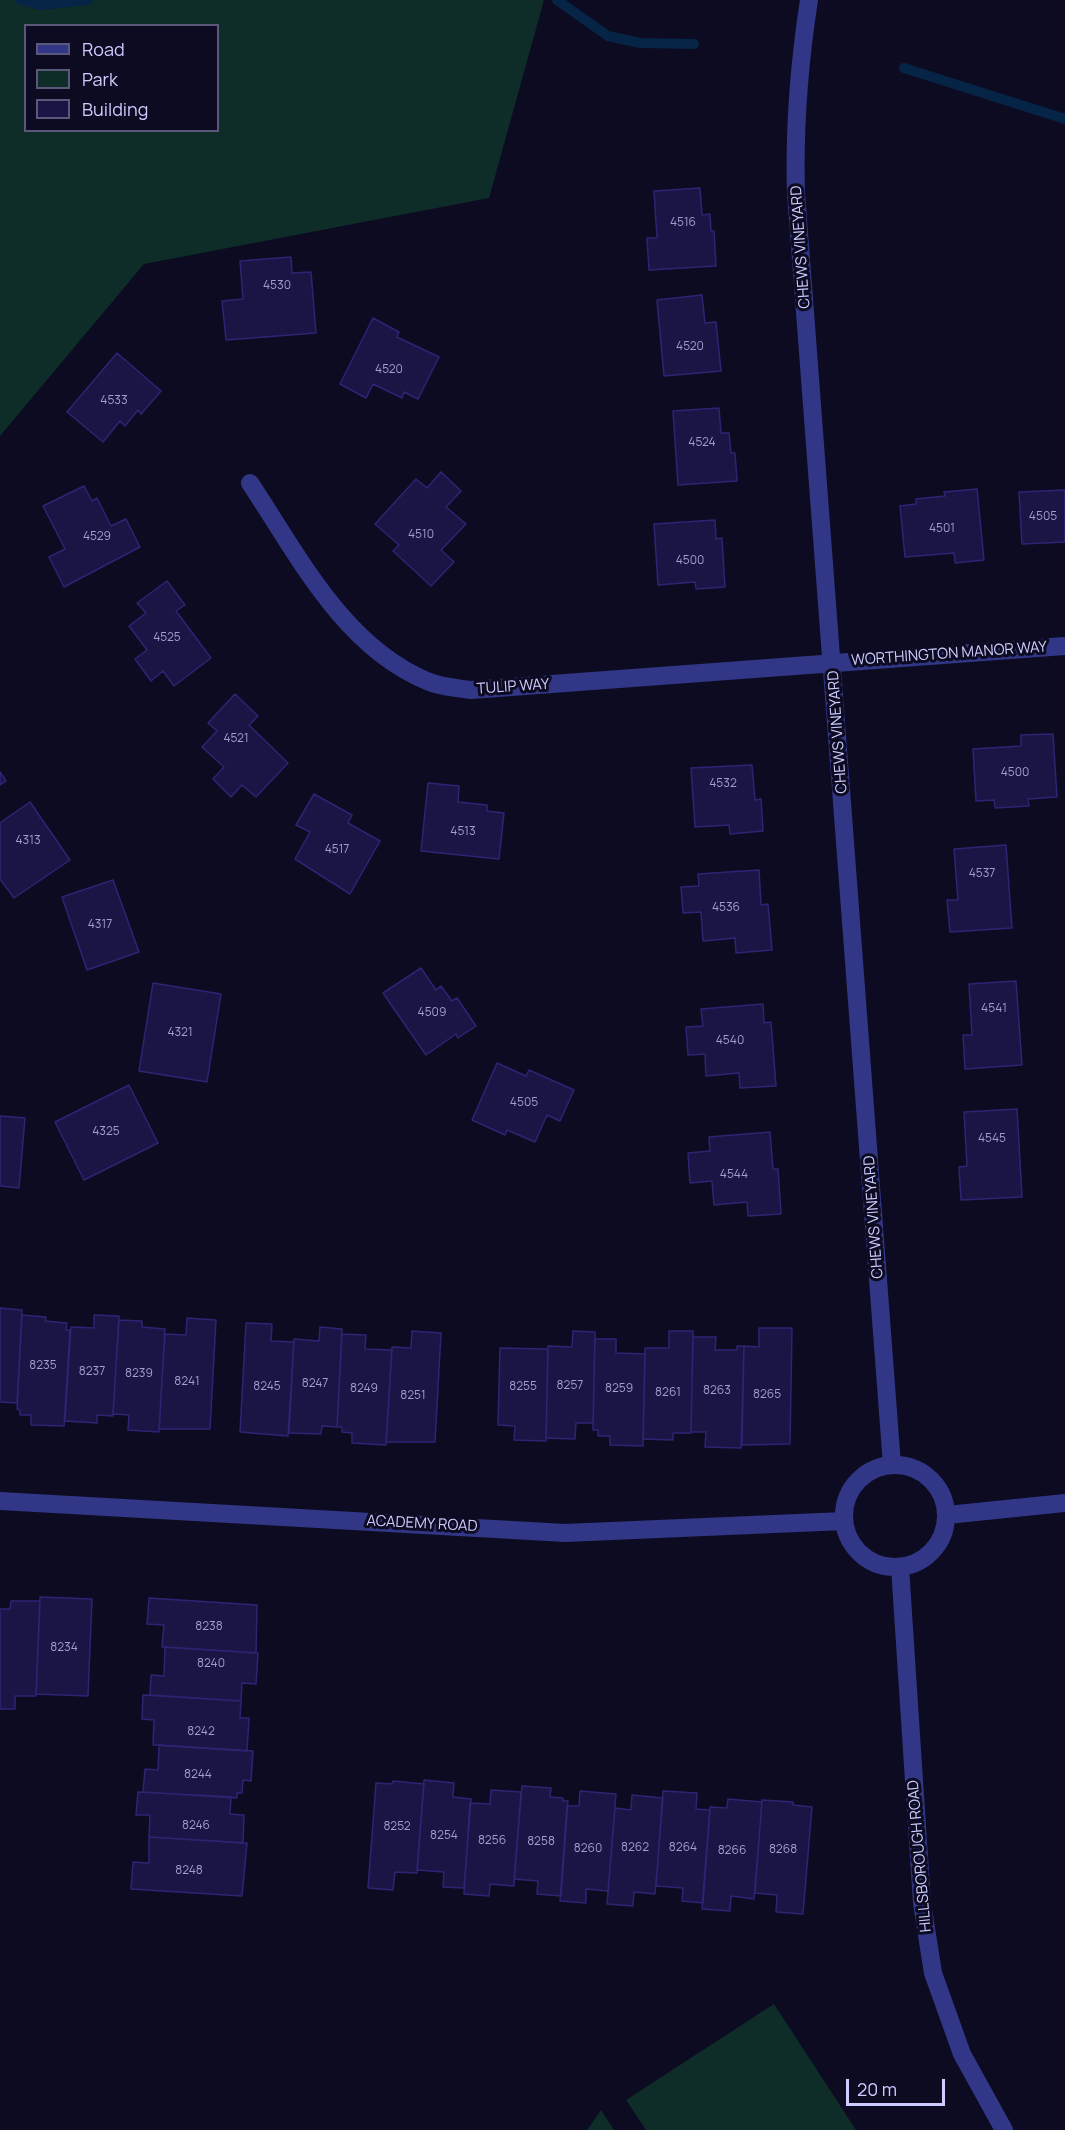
<!DOCTYPE html>
<style>
body{margin:0}
#map{position:relative;width:1065px;height:2130px;overflow:hidden;background:#0d0b22;font-family:Manrope,sans-serif}
canvas{display:block}
.legend{position:absolute;left:24px;top:24px;width:195px;height:108px;box-sizing:border-box;background:#0d0b22;border:2px solid #5a587a;margin:0;padding:8px 10px;list-style:none;font-size:18px;color:#cdccff}
.legend li{display:flex;align-items:center;gap:12px;height:30px}
.legend b{width:30px;border:2px solid #5a587a}
.scale{position:absolute;left:846px;top:2079px;width:99px;height:27px;box-sizing:border-box;border:3px solid #cdccff;border-top:0;padding-left:8px;font-size:18px;line-height:21px;white-space:nowrap;color:#cdccff;-webkit-text-stroke:4px #0d0b22;paint-order:stroke}
</style>
<div id="map">
<canvas width="1065" height="2130"></canvas>
<ul class="legend">
<li><b style="height:8px;background:#313786"></b>Road</li>
<li><b style="height:16px;background:#0e2d28"></b>Park</li>
<li><b style="height:16px;background:#1a1545"></b>Building</li>
</ul>
<div class="scale">20 m</div>
</div>
<script>
const c = document.querySelector('canvas').getContext('2d');
c.lineJoin = 'round';
function paint(path, color) { c.fillStyle = color; c.fill(path, 'evenodd'); }
function trace(path, color, width, dash) { c.strokeStyle = color; c.lineWidth = width; c.lineCap = dash ? 'butt' : 'round'; c.setLineDash(dash || []); c.stroke(path); }
function label(font, color, halo, rows, align = 'center') {
  c.font = font + ' Manrope,sans-serif'; c.lineWidth = 6; c.setLineDash([]); c.textBaseline = 'middle'; c.strokeStyle = halo; c.fillStyle = color; for (const [text, x, y, turn = 0] of rows) {
    c.save(); c.translate(x, y); c.rotate((+turn || 0) * Math.PI / 180); c.textAlign = isNaN(turn) ? turn : align; if (halo) c.strokeText(text, 0, 0); c.fillText(text, 0, 0); c.restore();
  }
}
const green = new Path2D(`
 M0,0H544L489,198L144,264L0,436ZM26,26H218V130H26Z
 M774,2004L856,2130H646L626,2100Z
 M601,2110L614,2130H587Z`);
const stream = new Path2D(`
 M21,0L40,5L88,0
 M557,0L608,36L640,43L694,44
 M904,68L1065,119`);
const building = new Path2D(`
 M700,188L702,215L710,214L711,231H714L716,266L649,270L647,238H657L654,191Z
 M291,257L292,273L311,272L316,333L226,340L222,301L243,299L240,261Z
 M702,295L705,323L716,322L721,371L664,376L657,300Z
 M373,318L399,332L397,337L439,357L418,399L404,392L402,398L373,384L366,398L340,384Z
 M117,353L161,391L141,414L138,410L125,426L120,421L103,442L67,412Z
 M719,408L721,433H729L731,453H735L737,481L678,485L673,411Z
 M441,472L461,491L446,507L466,524L441,550L454,562L431,586L393,551L399,545L375,524L416,479L427,488Z
 M84,486L92,501L97,498L111,526L126,519L140,547L64,587L49,557L65,549L43,506Z
 M977,489L984,560L955,563L954,553L905,557L900,506L916,504V499L945,496L944,492Z
 M1065,490V542L1022,544L1019,492Z
 M715,520L716,539L722,538L725,587L696,589L695,582L658,585L654,524Z
 M167,581L185,605L176,611L211,658L174,686L163,671L151,681L135,659L147,650L129,626L146,613L137,603Z
 M235,694L258,716L249,725L288,763L256,797L242,785L231,797L213,779L224,767L202,747L217,731L208,723Z
 M1053,734L1057,797L1028,799L1029,806L995,808L994,800L976,801L973,749L1021,746V735Z
 M752,765L755,800L761,799L763,831L730,834L729,825L695,827L691,768Z
 M0,772L6,781L0,785Z
 M428,783L459,786L458,802L487,805V811L504,813L499,859L421,851Z
 M314,794L352,815L348,823L380,841L350,894L295,859L310,832L296,825Z
 M30,802L70,860L14,898L0,879V823Z
 M1006,845L1012,928L950,932L947,900H958L954,849Z
 M759,870L761,905L768,904L772,950L736,953L735,938L703,941L701,912L683,913L681,887L699,886L698,874Z
 M113,880L139,952L87,970L62,897Z
 M421,968L436,990L441,986L452,1001L457,998L476,1026L458,1038L456,1034L426,1055L383,993Z
 M1016,981L1022,1065L965,1069L963,1035H972L969,984Z
 M153,983L221,994L207,1082L139,1071Z
 M763,1004L764,1023L771,1022L776,1086L740,1088L739,1073L706,1076L705,1054L688,1055L686,1027L703,1026L701,1009Z
 M497,1063L526,1076L529,1070L574,1090L560,1121L547,1115L535,1142L507,1130L505,1135L472,1120Z
 M129,1085L158,1143L84,1180L55,1122Z
 M1017,1109L1022,1197L961,1200L959,1167L967,1166L964,1112Z
 M0,1116L25,1118L19,1188L0,1186Z
 M770,1132L773,1169H778L781,1214L748,1216L747,1202L714,1205L712,1181L690,1183L688,1153L710,1151L709,1137Z
 M0,1308L22,1310L17,1403L0,1402Z
 M22,1315L46,1317L45,1321L67,1323L66,1330H70L64,1426L31,1425V1415H20V1410L17,1409Z
 M94,1315L119,1316L113,1416L97,1415V1423L65,1421L71,1327L94,1328Z
 M187,1318L216,1320L210,1429H159L165,1334L186,1335Z
 M119,1320L142,1321V1327L165,1329L159,1432L128,1430L129,1415L113,1414Z
 M246,1323L272,1324L271,1341L294,1342L288,1436L240,1432Z
 M320,1327L342,1329L337,1427L322,1426L321,1434L289,1433L294,1339L319,1341Z
 M759,1328H792L790,1444L742,1445L744,1346L759,1347Z
 M412,1331L441,1333L435,1442H386L392,1347L411,1348Z
 M573,1331L595,1332L593,1423H576L575,1439L546,1438L548,1346L572,1347Z
 M669,1331H693L691,1433H673V1440L643,1439L645,1348H669Z
 M342,1334L366,1335L365,1349L392,1350L386,1445L352,1443V1433L342,1432V1427H337Z
 M693,1337H716L715,1350H737V1346H744L741,1448L705,1447L706,1432H691Z
 M595,1339H616V1353L645,1354L643,1446L610,1445V1436H598V1430H593Z
 M500,1348L548,1349L546,1441L514,1440L515,1426L498,1425Z
 M40,1597L92,1599L88,1696L36,1694Z
 M149,1598L257,1605L256,1653L162,1647L164,1625L147,1624Z
 M11,1601H40L36,1696H15V1709H0V1609H10Z
 M165,1647L258,1653L256,1684L242,1683L241,1701L150,1695L151,1675L164,1676Z
 M143,1695L241,1701L240,1718H249L247,1751L153,1745L154,1720L142,1719Z
 M159,1745L253,1751L251,1781L243,1780L242,1793H237V1798L143,1792L145,1769L158,1770Z
 M424,1780L454,1783L453,1797L471,1799L464,1888L443,1887L444,1872L417,1870Z
 M393,1781L424,1784L417,1873L395,1872L393,1890L368,1888L376,1783L392,1784Z
 M522,1786L551,1788L550,1797L563,1798V1801H568L561,1896L537,1894L538,1881L514,1879Z
 M491,1790L521,1792L514,1886L490,1884L489,1896L464,1894L470,1803L490,1804Z
 M580,1791L616,1794L608,1891L586,1889V1903L560,1901L567,1806H579Z
 M663,1791L697,1793L696,1809L710,1810L703,1903L682,1901L683,1888L656,1886Z
 M138,1792L231,1797L230,1814L244,1815L243,1843L149,1837L150,1815H136Z
 M632,1795L663,1798L655,1894L634,1892L633,1906L607,1904L615,1808L631,1810Z
 M728,1799L762,1802L754,1899L731,1896L730,1911L702,1909L710,1807L727,1808Z
 M762,1800L793,1802V1805L812,1807L803,1914L776,1912L777,1895L755,1893Z
 M149,1837L247,1843L242,1896L131,1889L133,1862L149,1863Z`);
const minor = new Path2D(`
 M809,0C799,65 794,127 796,193L892,1465
 M250,483C298,555 343,646 427,681C440,687 457,688 471,690L1065,646
 M844 1516a51 51 0 1 1 102 0a51 51 0 1 1-102 0Z
 M0,1501L565,1533L844,1521
 M947,1515L1065,1503
 M900,1567L922,1903L933,1973L962,2054L1004,2130`);
const numberNames = [
 ["4516",683,223],
 ["4530",277,286],
 ["4520",690,347],
 ["4520",389,370],
 ["4533",114,401],
 ["4524",702,443],
 ["4505",1043,517],
 ["4501",942,529],
 ["4510",421,535],
 ["4529",97,537],
 ["4500",690,561],
 ["4525",167,638],
 ["4521",236,739],
 ["4500",1015,773],
 ["4532",723,784],
 ["4513",463,832],
 ["4313",28,841],
 ["4517",337,850],
 ["4537",982,874],
 ["4536",726,908],
 ["4317",100,925],
 ["4541",994,1009],
 ["4509",432,1013],
 ["4321",180,1033],
 ["4540",730,1041],
 ["4505",524,1103],
 ["4325",106,1132],
 ["4545",992,1139],
 ["4544",734,1175],
 ["8235",43,1366],
 ["8237",92,1372],
 ["8239",139,1374],
 ["8241",187,1382],
 ["8247",315,1384],
 ["8257",570,1386],
 ["8245",267,1387],
 ["8255",523,1387],
 ["8249",364,1389],
 ["8259",619,1389],
 ["8263",717,1391],
 ["8261",668,1393],
 ["8265",767,1395],
 ["8251",413,1396],
 ["8238",209,1627],
 ["8234",64,1648],
 ["8240",211,1664],
 ["8242",201,1732],
 ["8244",198,1775],
 ["8246",196,1826],
 ["8252",397,1827],
 ["8254",444,1836],
 ["8256",492,1841],
 ["8258",541,1842],
 ["8262",635,1848],
 ["8264",683,1848],
 ["8260",588,1849],
 ["8268",783,1850],
 ["8266",732,1851],
 ["8248",189,1871]
];
const streetNames = [
 ["CHEWS VINEYARD",801,247,-94],
 ["WORTHINGTON MANOR WAY",949,654,-4],
 ["TULIP WAY",513,687,-4],
 ["CHEWS VINEYARD",838,732,-94],
 ["CHEWS VINEYARD",874,1217,-94],
 ["ACADEMY ROAD",422,1524,3],
 ["HILLSBOROUGH ROAD",920,1856,-95]
];
paint(green, '#0e2d28');
trace(stream, '#062446', 10);
paint(building, '#1a1545');
trace(building, '#2c2574', 1.5);
trace(minor, '#313786', 18);
label('12px', '#a09ed0', null, numberNames);
label('15px', '#cdccff', '#0d0b22', streetNames);
</script>
